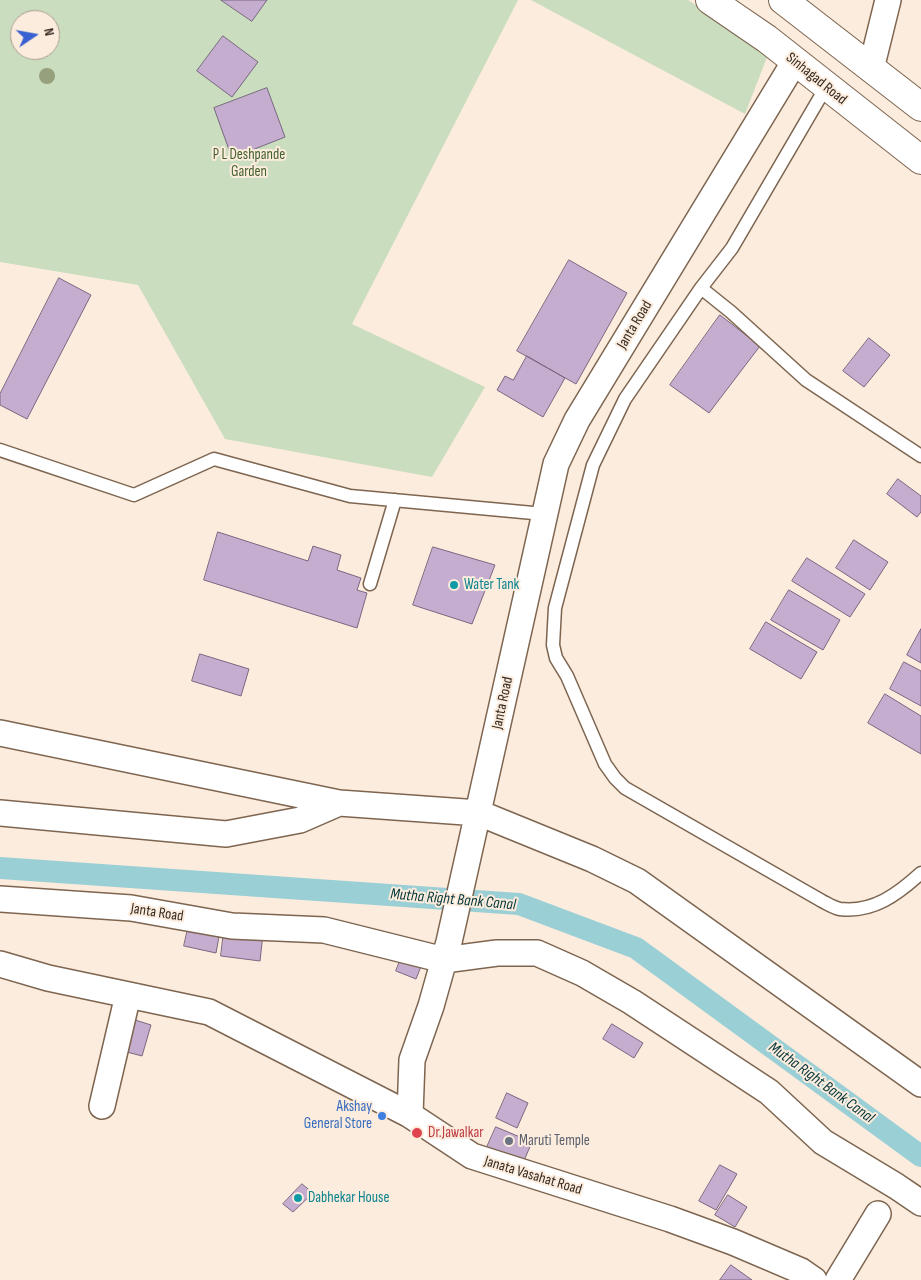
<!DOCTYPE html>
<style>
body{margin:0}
#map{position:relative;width:921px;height:1280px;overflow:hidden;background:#fcecdd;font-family:"Sofia Sans Condensed",sans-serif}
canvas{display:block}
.north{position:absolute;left:10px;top:10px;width:50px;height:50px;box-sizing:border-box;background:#fcecdd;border:1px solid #ac9e92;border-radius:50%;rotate:78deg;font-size:14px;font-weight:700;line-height:20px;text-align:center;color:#352a21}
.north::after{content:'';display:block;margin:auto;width:18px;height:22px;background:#3a61d2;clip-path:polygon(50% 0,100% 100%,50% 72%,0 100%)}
</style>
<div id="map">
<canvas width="921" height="1280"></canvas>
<div class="north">N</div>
</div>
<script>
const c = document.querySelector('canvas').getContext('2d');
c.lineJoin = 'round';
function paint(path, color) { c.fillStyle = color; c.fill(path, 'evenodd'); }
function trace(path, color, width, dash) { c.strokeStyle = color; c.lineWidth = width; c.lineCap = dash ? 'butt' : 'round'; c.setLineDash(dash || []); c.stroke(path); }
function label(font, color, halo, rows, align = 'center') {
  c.font = font + ' "Sofia Sans Condensed",sans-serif'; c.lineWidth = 4; c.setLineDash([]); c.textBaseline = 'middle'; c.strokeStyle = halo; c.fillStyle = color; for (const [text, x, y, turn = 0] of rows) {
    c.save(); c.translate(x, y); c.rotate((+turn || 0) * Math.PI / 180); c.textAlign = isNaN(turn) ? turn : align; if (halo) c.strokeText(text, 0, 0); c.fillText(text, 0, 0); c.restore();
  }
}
const green = new Path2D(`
 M0,0H518L352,324L485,387L432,477L225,439L138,285L0,262ZM20,20H50V50H20Z
 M531,0H688L769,52L745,114Z`);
const canal = new Path2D(`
 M0,868L519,904L636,948L921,1156`);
const building = new Path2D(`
 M221,0H267L252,21Z
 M223,36L258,62L232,97L197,71Z
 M267,88L285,137L232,158L214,108Z
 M569,260L627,293L576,384L517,351Z
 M59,278L91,295L27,419L0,405V394Z
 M720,315L760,346L709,413L670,385Z
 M869,338L890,355L864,387L843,371Z
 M527,356L565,378L543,417L497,390L505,376L513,380Z
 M898,479L921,496V512L917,517L887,494Z
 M218,532L308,561L313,546L341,555L337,570L361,578L357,590L367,593L357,628L204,580Z
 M854,540L888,562L870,590L836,568Z
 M433,547L495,565L472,624L413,605Z
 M807,558L865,594L850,617L792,581Z
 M789,590L840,620L823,650L771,620Z
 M766,622L817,652L801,679L750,649Z
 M921,629V663L907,655Z
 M200,654L249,669L241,696L192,681Z
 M904,662L921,671V706L890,689Z
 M885,694L921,716V754L868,723Z
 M189,924L220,931L216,953L184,946Z
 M224,930L263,934L260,961L221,956Z
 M402,956L422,964L416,979L396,971Z
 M132,1019L151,1025L142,1056L123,1051Z
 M612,1024L643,1043L634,1058L603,1039Z
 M507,1093L528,1103L517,1128L496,1118Z
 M496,1127L532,1142L523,1163L487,1147Z
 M720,1165L737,1174L716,1210L699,1201Z
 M302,1184L313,1193L293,1212L283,1204Z
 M728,1195L747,1207L735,1227L715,1215Z
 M731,1265L752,1280H720Z`);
const lane = new Path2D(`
 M826,87L732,248L701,288L625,399L593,465L555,608L553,645L556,658L567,676L605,764L615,778L625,788L822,901C828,904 834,908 840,909C873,913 898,894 921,873
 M701,288L731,312L806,380L921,456
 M0,450L134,495L214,459L350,496L544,514
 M370,584L395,500`);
const street = new Path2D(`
 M871,69L888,0
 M0,733L339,803L479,813L592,859L637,881L921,1084
 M0,813L226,834L300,820L339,803
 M0,899L131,908L232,926L324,930L444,960L497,953H537L582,973L632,1002L769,1092L823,1142L896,1186L921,1203
 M0,964L48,978L209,1012L410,1115L472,1156L670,1219L733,1242L801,1271L814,1280
 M102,1106L128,995
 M410,1115L412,1060L431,1006L449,942L556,464L577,420L795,61
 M838,1280L878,1214`);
const primary = new Path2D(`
 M710,0L767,39L921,160
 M783,0L921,107`);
const trees = [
 [47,76]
];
const markers = [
 [454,585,5,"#0f9aa8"],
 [382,1116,5,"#3f7fe0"],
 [417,1133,6,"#e0444e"],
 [509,1141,5,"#6b7280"],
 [298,1198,5,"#0f9aa8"]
];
const streetNames = [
 ["Sinhagad Road",816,79,39],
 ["Janta Road",635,325,-59],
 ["Janta Road",503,703,-78],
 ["Janta Road",157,913,9],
 ["Janata Vasahat Road",533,1176,17]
];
const parkNames = [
 ["P L Deshpande",249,155],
 ["Garden",249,172]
];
const cultureNames = [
 ["Water Tank",464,585],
 ["Dabhekar House",308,1198]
];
const shopNames = [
 ["Akshay",372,1107],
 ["General Store",372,1124]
];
const healthNames = [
 ["Dr.Jawalkar",428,1133]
];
const worshipNames = [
 ["Maruti Temple",519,1141]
];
const waterNames = [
 ["Mutha Right Bank Canal",453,900,5],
 ["Mutha Right Bank Canal",821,1083,36]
];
paint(green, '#caddbe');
trace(canal, '#9acfd5', 22);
paint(building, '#c4adcf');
trace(building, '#786780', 1);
trace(lane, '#7d6550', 15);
trace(street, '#7d6550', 28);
trace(primary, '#7d6550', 30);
trace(lane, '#fff', 12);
trace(street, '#fff', 25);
trace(primary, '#fff', 28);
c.fillStyle = '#97a07d';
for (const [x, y] of trees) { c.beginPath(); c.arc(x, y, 8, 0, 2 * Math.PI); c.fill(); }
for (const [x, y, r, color] of markers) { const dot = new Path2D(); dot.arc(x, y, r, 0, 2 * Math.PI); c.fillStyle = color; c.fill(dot); trace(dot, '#fcecdd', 2); }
label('15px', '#352a21', '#fcecdd', streetNames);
label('15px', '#44622f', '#fcecdd', parkNames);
label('15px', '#0d838f', '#fcecdd', cultureNames, 'left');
label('15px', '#366cbe', '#fcecdd', shopNames, 'right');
label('15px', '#be3a42', '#fcecdd', healthNames, 'left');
label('15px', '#5b616d', '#fcecdd', worshipNames, 'left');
label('italic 16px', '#01353a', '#fcecdd', waterNames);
</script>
